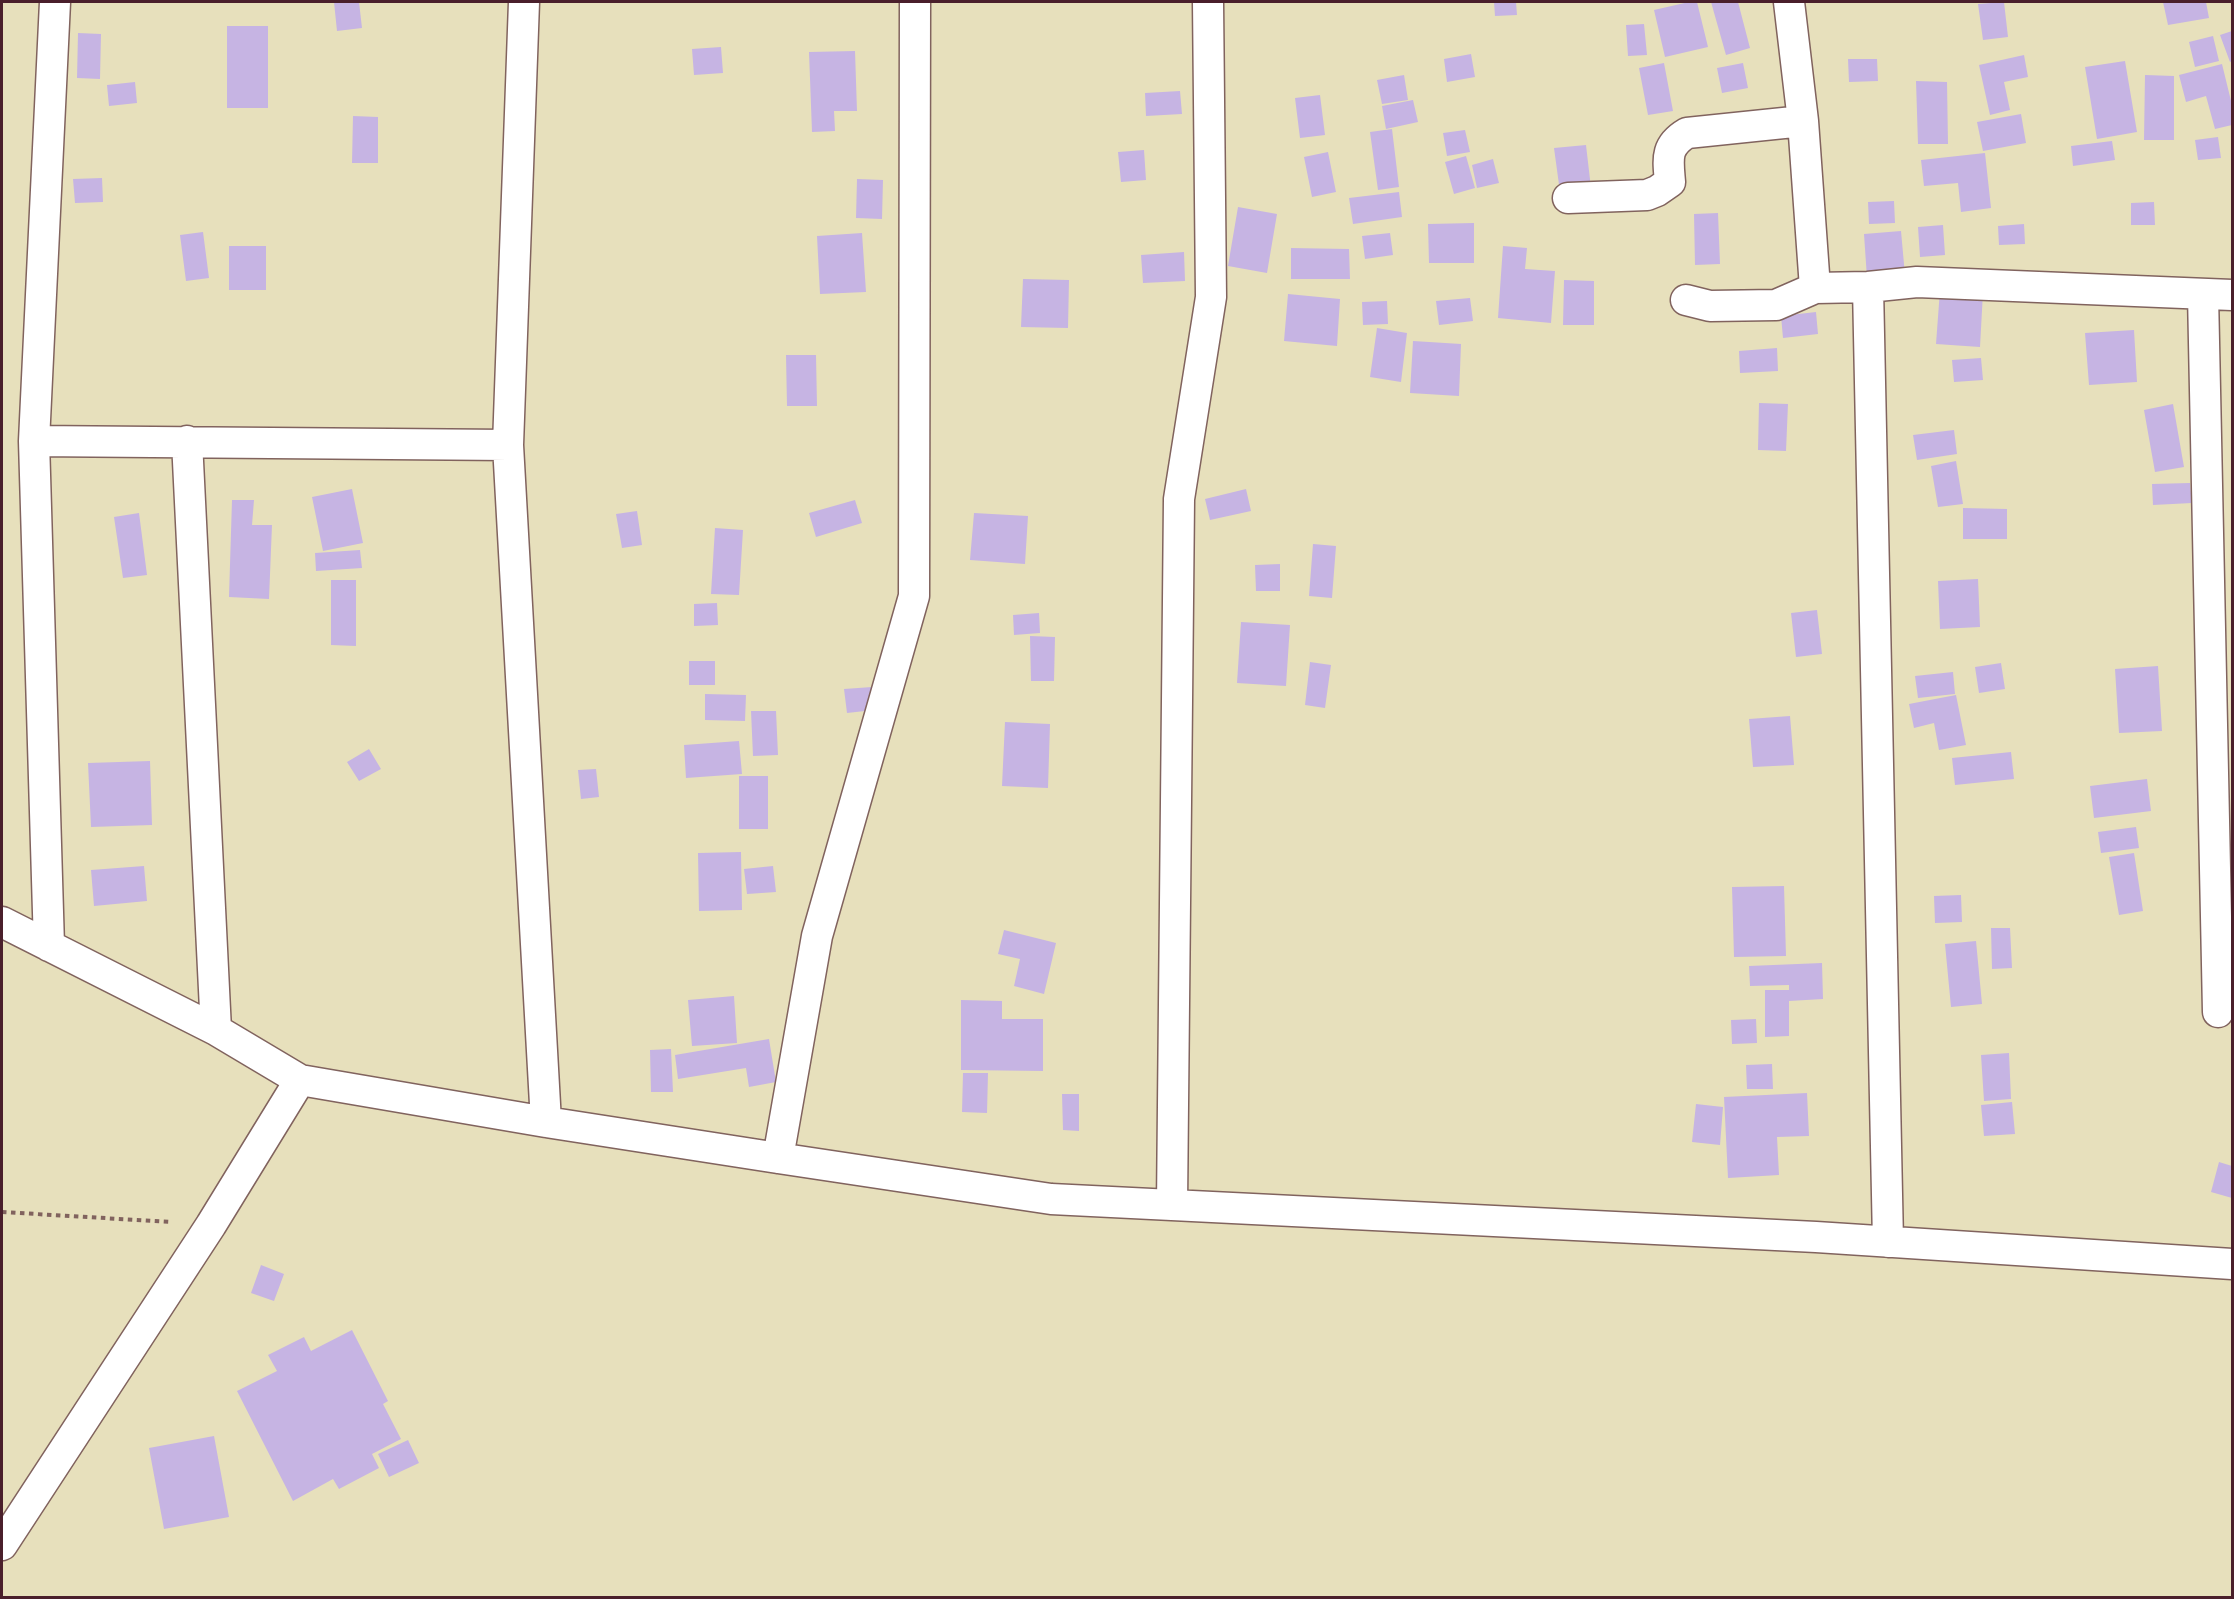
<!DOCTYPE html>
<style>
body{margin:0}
#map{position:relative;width:2234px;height:1599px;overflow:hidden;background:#e7e0bc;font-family:"Old Standard TT",serif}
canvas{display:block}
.frame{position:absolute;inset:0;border:3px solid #4a1f2b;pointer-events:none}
</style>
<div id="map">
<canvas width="2234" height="1599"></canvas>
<div class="frame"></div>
</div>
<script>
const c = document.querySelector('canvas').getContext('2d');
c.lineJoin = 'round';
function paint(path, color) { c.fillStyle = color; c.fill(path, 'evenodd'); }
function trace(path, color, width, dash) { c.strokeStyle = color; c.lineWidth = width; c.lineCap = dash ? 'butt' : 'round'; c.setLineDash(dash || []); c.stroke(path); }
const building = new Path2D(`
 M334,2H359L362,28L337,31Z
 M1494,2H1516L1517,15L1495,16Z
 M1689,2H1697L1708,47L1665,57L1654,10Z
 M1711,2H1738L1750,48L1726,55Z
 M2004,2L2008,37L1983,40L1978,4Z
 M2163,2H2206L2209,18L2168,25Z
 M1644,24L1647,55L1628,56L1626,25Z
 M227,26H268V108H227Z
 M2232,31V61L2230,62L2220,35Z
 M78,33L101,34L100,79L77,78Z
 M2213,36L2219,61L2195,67L2189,42Z
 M721,47L723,73L694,75L692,49Z
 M855,51L857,111H834L835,131L812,132L809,52Z
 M1471,54L1475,77L1447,82L1444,59Z
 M2024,55L2028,77L2004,82L2010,110L1990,115L1979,65Z
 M1848,59H1877L1878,81L1849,82Z
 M2125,61L2137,132L2097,139L2085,67Z
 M1664,63L1673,111L1648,115L1639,68Z
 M1743,63L1748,88L1722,93L1717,68Z
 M2222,64L2232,105V125L2215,129L2206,96L2186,102L2179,75Z
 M1404,75L1408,100L1382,104L1377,80Z
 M2145,75L2174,76V140H2144Z
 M1916,81L1947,82L1948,144H1918Z
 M135,82L137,103L109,106L107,85Z
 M1180,91L1182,114L1146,116L1145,93Z
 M1320,95L1325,135L1300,138L1295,98Z
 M1413,100L1418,122L1386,129L1382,106Z
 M2021,114L2026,143L1983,151L1977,122Z
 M353,116L378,117V163H352Z
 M1392,129L1399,187L1378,190L1370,132Z
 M1465,130L1470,152L1447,156L1443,133Z
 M2218,137L2221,158L2198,160L2195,140Z
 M2112,141L2115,160L2073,166L2071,146Z
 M1586,145L1591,188L1560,192L1554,148Z
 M1144,150L1146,180L1121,182L1118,152Z
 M1328,152L1336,192L1312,197L1304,157Z
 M1985,153L1991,208L1961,212L1958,183L1924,186L1921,160Z
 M1466,156L1475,188L1454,194L1445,162Z
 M1493,159L1499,183L1477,188L1472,165Z
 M102,178L103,202L75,203L73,179Z
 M857,179L883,180L882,219L856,218Z
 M1399,192L1402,217L1353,224L1349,198Z
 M1894,201L1895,223L1869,224L1868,202Z
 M2154,202L2155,225H2131V203Z
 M1238,207L1277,214L1267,273L1228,266Z
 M1718,213L1720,264L1695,265L1694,214Z
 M1474,223V263H1429L1428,224Z
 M2024,224L2025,244L1999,245L1998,226Z
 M1943,225L1945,255L1920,257L1918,227Z
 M1901,231L1905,275L1867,278L1864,234Z
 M203,232L209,278L186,281L180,235Z
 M862,233L866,292L820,294L817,236Z
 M1390,233L1393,255L1365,259L1362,236Z
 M229,246H266V290H229Z
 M1503,246L1527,248L1525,269L1555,271L1551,323L1498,318Z
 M1291,248L1349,249L1350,279H1291Z
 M1184,252L1185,281L1143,283L1141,255Z
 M1023,279L1069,280L1068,328L1021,327Z
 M1564,280L1594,281V325H1563Z
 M1940,290L1983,292L1980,347L1936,344Z
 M1288,294L1340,299L1337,346L1284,341Z
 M1470,298L1473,321L1439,325L1436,301Z
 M1387,301L1388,324L1363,325L1362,302Z
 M1816,312L1818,334L1783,338L1781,316Z
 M1377,328L1407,333L1401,382L1370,377Z
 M2134,330L2137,382L2089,385L2085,333Z
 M1413,341L1461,344L1459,396L1410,393Z
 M1777,348L1778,371L1740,373L1739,351Z
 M786,355H816L817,406H787Z
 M1981,358L1983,380L1954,382L1952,360Z
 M1759,403L1788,404L1786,451L1758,450Z
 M2173,404L2184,467L2155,472L2144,410Z
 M1954,430L1957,454L1917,460L1913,435Z
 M1956,461L1963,504L1938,507L1931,466Z
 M2190,483L2192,503L2153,505L2152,484Z
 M352,489L363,543L323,551L312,497Z
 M1246,489L1251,511L1210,520L1205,499Z
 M232,500H254L252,525H272L269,599L229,597Z
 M855,500L862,523L816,537L809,513Z
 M1963,508L2007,509V539H1963Z
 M637,511L642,545L622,548L616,514Z
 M139,513L147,575L123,578L114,517Z
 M974,513L1028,516L1025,564L970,560Z
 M715,528L743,530L739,595L711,594Z
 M1313,544L1336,546L1332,598L1309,596Z
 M360,550L362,568L316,571L315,553Z
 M1280,564V591H1256L1255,565Z
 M1978,579L1980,627L1940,629L1938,581Z
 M331,580H356V646L331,645Z
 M717,603L718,625L694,626V604Z
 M1817,610L1822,654L1796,657L1791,613Z
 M1039,613L1040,633L1014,635L1013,615Z
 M1241,622L1290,625L1286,686L1237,683Z
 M1030,636L1055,637L1054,681H1031Z
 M689,661H715V685H689Z
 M1310,662L1331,665L1325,708L1305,705Z
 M2001,663L2005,689L1979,693L1975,667Z
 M2158,666L2162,731L2119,733L2115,669Z
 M1953,672L1955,694L1918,698L1915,676Z
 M872,687L874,710L847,713L844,689Z
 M705,694L746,695L745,721L705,720Z
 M1956,695L1966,745L1939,750L1934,723L1914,728L1909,704Z
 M751,711H776L778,755L753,756Z
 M1790,716L1794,765L1753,767L1749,719Z
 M1005,722L1050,724L1048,788L1002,786Z
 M739,741L742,774L686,778L684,745Z
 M369,749L381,769L359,781L347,762Z
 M2011,752L2014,779L1955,785L1952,758Z
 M150,761L152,825L91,827L88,763Z
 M596,769L599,797L581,799L578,770Z
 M739,776H768V829H739Z
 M2147,779L2151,811L2094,818L2090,786Z
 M2136,827L2139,848L2101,853L2098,832Z
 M741,852L742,910L699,911L698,853Z
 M2134,853L2143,911L2119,915L2109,857Z
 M144,866L147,901L94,906L91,870Z
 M773,866L776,892L747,894L744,869Z
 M1784,886L1786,956L1734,957L1732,887Z
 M1961,895L1962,922L1935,923L1934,896Z
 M1991,928H2010L2012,968L1992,969Z
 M1004,930L1056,943L1044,994L1014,986L1020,959L998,954Z
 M1976,941L1982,1004L1951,1007L1945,944Z
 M1822,963L1823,999L1789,1001V1036L1765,1037V990H1789V985L1750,986L1749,966Z
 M734,996L737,1043L692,1046L688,1000Z
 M961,1000L1002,1001V1019H1043V1071L961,1070Z
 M1756,1019L1757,1043L1732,1044L1731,1020Z
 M769,1039L776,1082L749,1087L746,1068L678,1079L675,1055Z
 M671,1049L673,1092H651L650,1050Z
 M2009,1053L2011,1099L1984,1101L1981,1055Z
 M1772,1064L1773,1089H1747L1746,1065Z
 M963,1073H988L987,1113L962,1112Z
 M1807,1093L1809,1136L1777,1137L1779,1175L1728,1178L1724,1097Z
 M1062,1094H1079V1131L1063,1130Z
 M2012,1102L2015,1134L1984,1136L1981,1105Z
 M1696,1104L1723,1107L1720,1145L1692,1142Z
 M2219,1162L2232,1166V1198L2211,1192Z
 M261,1265L284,1274L274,1301L251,1293Z
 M352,1330L388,1401L383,1404L401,1439L372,1454L379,1468L339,1489L333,1479L293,1501L237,1391L277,1371L268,1355L304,1337L311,1351Z
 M214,1436L229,1517L164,1529L149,1448Z
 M408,1440L419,1463L389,1477L378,1454Z`);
const path = new Path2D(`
 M2,1212L171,1222`);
const minor = new Path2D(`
 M524,2L508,445L546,1122
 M1789,2L1803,121L1815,288
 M1568,198L1647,195L1657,191L1670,182C1668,159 1665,146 1687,133L1803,121
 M1868,287L1888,1242
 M2203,294L2218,1012
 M1686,300L1710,306L1776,305L1815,288L1868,287L1917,282L2232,295
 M34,441L508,445
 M187,441L216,1030
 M2,922L216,1030L300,1080L546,1122L778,1158L1051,1199L1816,1237L2232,1264
 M49,946L34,441L55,2
 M778,1158L817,936L914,596L915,2
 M1172,1205L1179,499L1211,297L1208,2
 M2,1545L211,1225L300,1080`);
paint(building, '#c6b4e3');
trace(minor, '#81635e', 33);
trace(path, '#81635e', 4, [4.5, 4.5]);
trace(minor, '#fff', 30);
</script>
